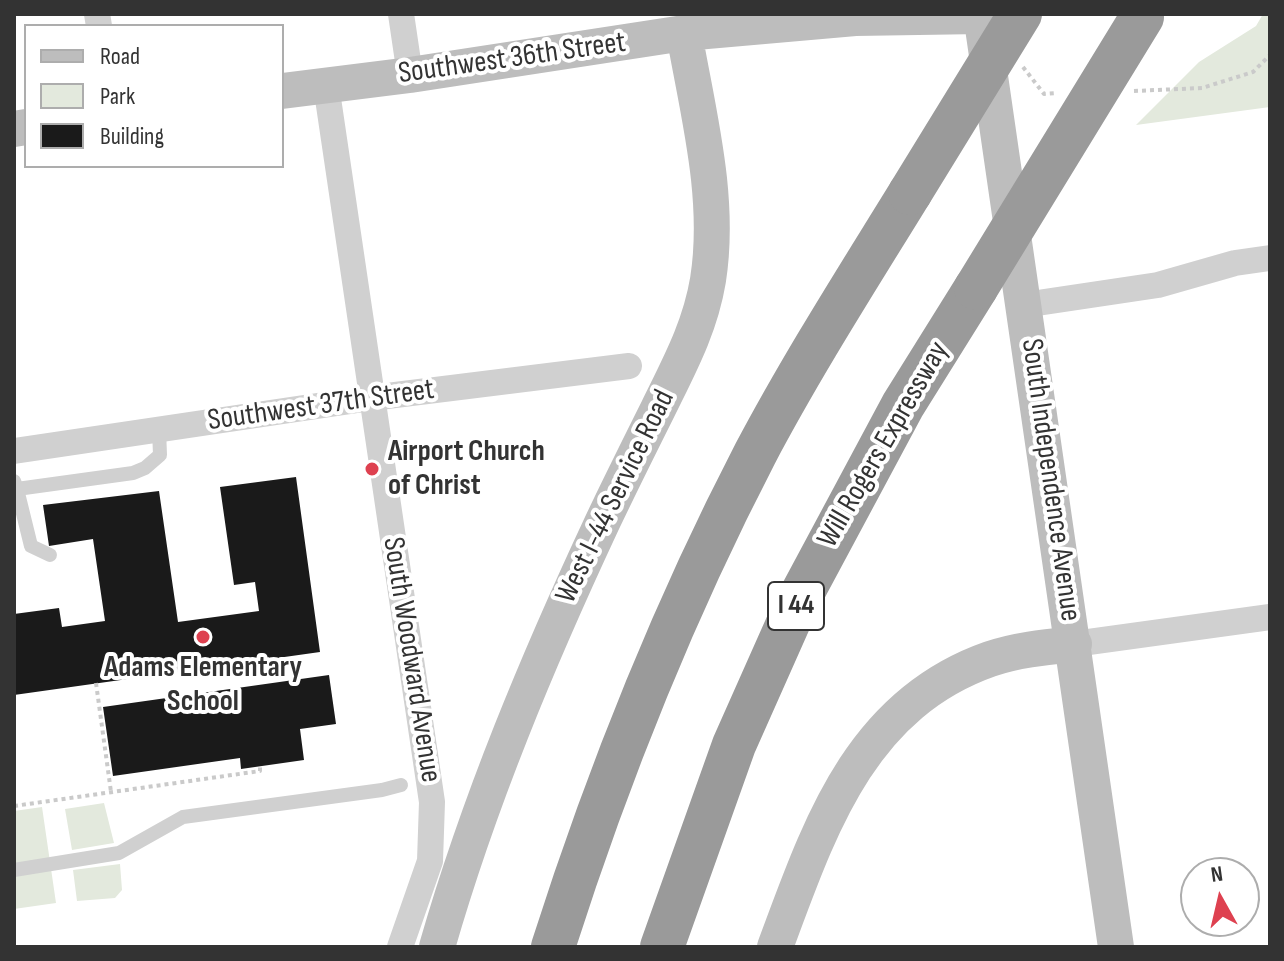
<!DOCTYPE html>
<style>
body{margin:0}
#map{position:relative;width:1284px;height:961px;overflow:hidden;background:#fff;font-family:"Sofia Sans Condensed",sans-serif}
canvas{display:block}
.frame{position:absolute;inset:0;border:16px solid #333;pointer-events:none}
.legend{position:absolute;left:24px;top:24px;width:260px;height:144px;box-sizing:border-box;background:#fff;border:2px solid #adadad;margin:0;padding:10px 14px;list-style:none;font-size:24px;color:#333}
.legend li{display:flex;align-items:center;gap:16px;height:40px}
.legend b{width:40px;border:2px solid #adadad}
.north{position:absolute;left:1180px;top:857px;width:80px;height:80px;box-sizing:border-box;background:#fff;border:2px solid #adadad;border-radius:50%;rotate:352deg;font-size:22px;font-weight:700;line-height:32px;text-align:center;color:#333}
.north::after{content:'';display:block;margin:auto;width:28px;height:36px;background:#de4150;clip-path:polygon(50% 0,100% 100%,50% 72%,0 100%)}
</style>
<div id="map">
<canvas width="1284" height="961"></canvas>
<div class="frame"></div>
<ul class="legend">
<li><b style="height:10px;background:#bdbdbd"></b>Road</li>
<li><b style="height:22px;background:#e3e9dd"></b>Park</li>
<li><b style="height:22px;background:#1a1a1a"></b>Building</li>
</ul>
<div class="north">N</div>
</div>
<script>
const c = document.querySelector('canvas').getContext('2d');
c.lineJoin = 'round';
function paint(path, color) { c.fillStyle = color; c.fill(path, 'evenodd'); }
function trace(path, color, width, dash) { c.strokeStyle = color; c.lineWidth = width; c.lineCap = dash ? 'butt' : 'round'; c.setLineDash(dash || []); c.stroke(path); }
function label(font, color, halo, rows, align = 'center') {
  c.font = font + ' "Sofia Sans Condensed",sans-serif'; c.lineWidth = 8; c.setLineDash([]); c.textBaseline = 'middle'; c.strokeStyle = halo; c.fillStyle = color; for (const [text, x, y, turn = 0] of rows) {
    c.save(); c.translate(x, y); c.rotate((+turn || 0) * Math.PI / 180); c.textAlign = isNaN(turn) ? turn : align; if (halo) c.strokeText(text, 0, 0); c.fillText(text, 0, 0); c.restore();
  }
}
const green = new Path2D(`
 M1263,14H1270V107L1136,125L1199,62L1256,26Z
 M104,803L114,843L72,850L65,809Z
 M42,807L56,903L14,909V811Z
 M120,864L122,890L115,898L77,901L73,870Z`);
const building = new Path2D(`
 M296,477L320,652L14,695V614L59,608L62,627L105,621L93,539L49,546L43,505L159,491L178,622L259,611L255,582L234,585L220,487Z
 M329,675L336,724L300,729L304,760L241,769L240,758L113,776L103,707Z`);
const path = new Path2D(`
 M1023,67L1044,94L1057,93
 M1134,91L1202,88L1253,72L1270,55
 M96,683L111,792
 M14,806L260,771V766`);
const lane = new Path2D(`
 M14,481L17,489L133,473L145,468L160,455L159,429
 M17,489L31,546L50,555
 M14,870L119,853L183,817L382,790L401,785`);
const street = new Path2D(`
 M97,14L99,26
 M401,14L410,75
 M326,85L432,802L430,861L400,947
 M1024,305L1158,285L1235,263L1270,258
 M14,451L371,398L629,366
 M1074,644L1270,617`);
const secondary = new Path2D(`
 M981,14L1116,947
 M282,91L410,75L684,33L855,18L981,16
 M14,129L26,127
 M437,947C479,801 538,660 602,523C620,485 639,447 658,409C679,366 700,328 708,280C721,198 698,113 684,33
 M775,947C819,829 859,705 990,659C1016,650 1046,647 1074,644`);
const highway = new Path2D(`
 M553,947C607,778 673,612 755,454C802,365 857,279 910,193
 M662,947L734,745L798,601L903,405L976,288`);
const highwayBridge = new Path2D(`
 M910,193L1020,14
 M976,288L1142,17`);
const markers = [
 [372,469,8,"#de4150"],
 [203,637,8,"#de4150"]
];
const shields = [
 [796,606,56]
];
const shieldNames = [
 ["I 44",796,606]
];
const streetNames = [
 ["Southwest 36th Street",512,59,-8],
 ["Southwest 37th Street",321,406,-8],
 ["Will Rogers Expressway",884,445,-60],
 ["South Independence Avenue",1050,480,82],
 ["West I-44 Service Road",616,497,-64],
 ["South Woodward Avenue",411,660,81]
];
const poiNames = [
 ["Airport Church",388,452],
 ["of Christ",388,486],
 ["Adams Elementary",203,668,"center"],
 ["School",203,702,"center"]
];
paint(green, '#e3e9dd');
paint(building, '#1a1a1a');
trace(path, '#cacaca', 4, [4, 4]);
trace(lane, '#d0d0d0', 14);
trace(street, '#d0d0d0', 26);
trace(secondary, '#bdbdbd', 36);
trace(highway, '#9a9a9a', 44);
trace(highwayBridge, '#9a9a9a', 44);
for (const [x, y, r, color] of markers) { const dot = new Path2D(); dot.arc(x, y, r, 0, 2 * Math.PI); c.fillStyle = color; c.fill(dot); trace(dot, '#fff', 3); }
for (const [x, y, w] of shields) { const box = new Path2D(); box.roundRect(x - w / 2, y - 24, w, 48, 6); c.fillStyle = '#fff'; c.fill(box); trace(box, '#333', 2); }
label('bold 28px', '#333', null, shieldNames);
label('30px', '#333', '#fff', streetNames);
label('bold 30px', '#333', '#fff', poiNames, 'left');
</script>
